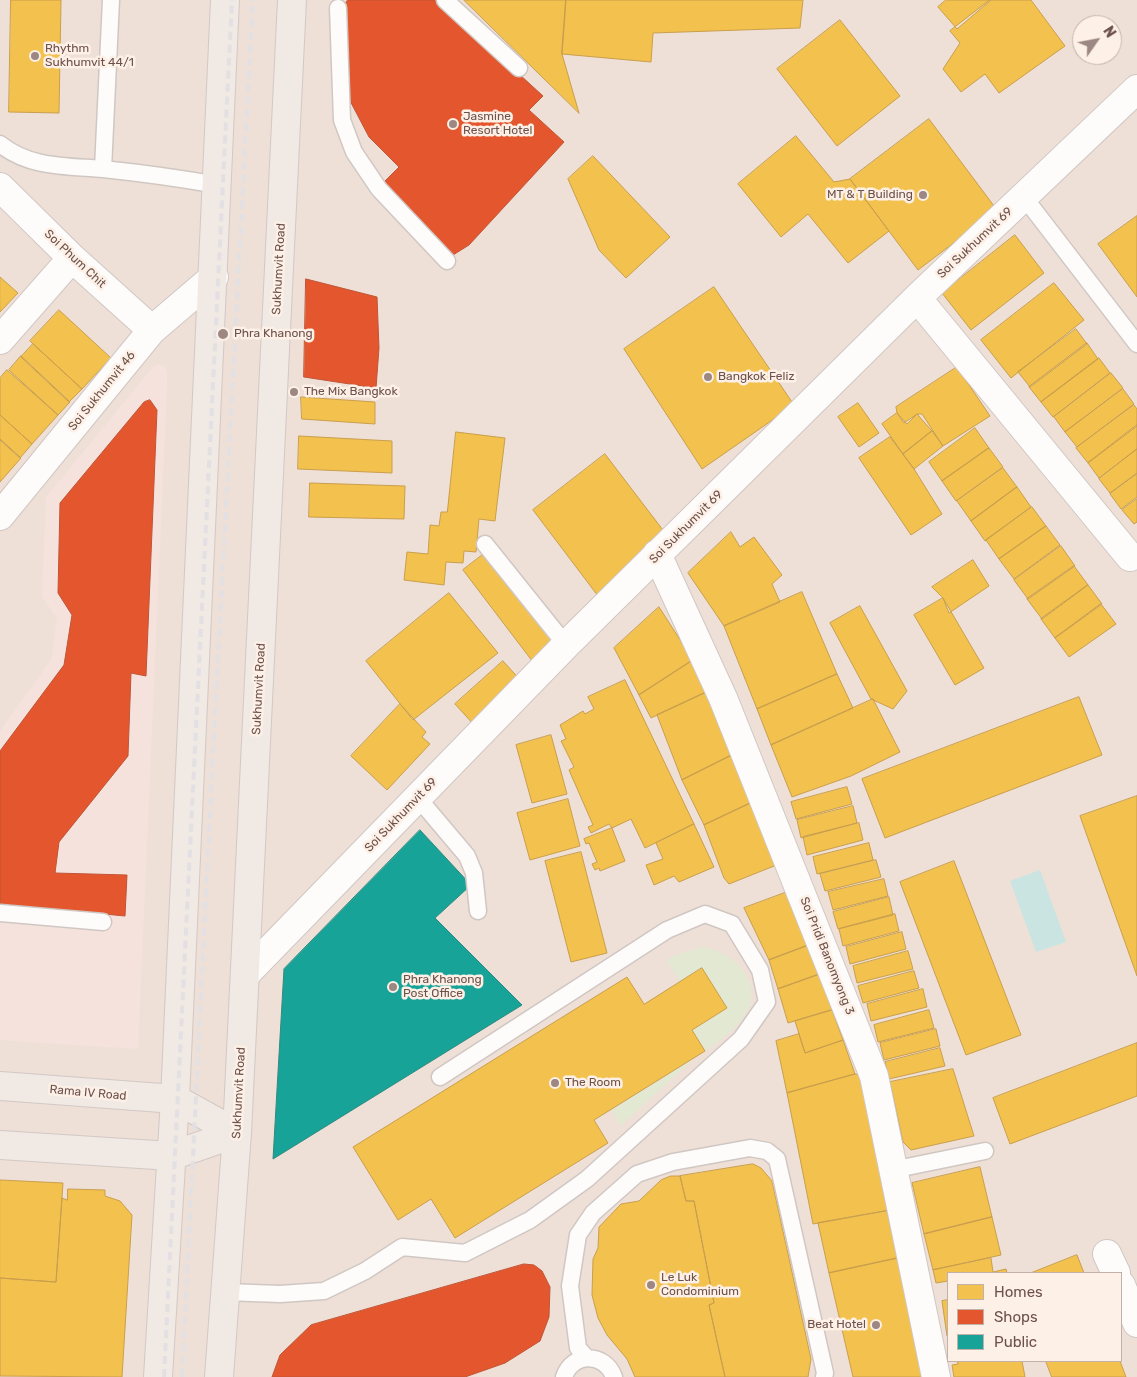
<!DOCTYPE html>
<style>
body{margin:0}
#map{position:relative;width:1137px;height:1377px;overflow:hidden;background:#f3ece7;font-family:Rubik,sans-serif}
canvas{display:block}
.legend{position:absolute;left:947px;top:1272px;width:175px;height:90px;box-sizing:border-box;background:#fdf0e6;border:1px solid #c3b0a8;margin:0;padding:6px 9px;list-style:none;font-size:15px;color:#6d514b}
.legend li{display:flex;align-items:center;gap:10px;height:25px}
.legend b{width:25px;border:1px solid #c3b0a8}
.north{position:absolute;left:1072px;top:15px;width:50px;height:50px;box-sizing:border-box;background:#fdf0e6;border:1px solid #c3b0a8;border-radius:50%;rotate:57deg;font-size:14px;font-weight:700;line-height:20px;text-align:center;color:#6d514b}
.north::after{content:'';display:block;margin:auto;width:18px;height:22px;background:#9c8782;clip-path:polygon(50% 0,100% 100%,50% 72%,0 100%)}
</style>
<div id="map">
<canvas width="1137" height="1377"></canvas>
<ul class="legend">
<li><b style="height:14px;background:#f2c14e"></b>Homes</li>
<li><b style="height:14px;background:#e4572e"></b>Shops</li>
<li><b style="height:14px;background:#17a398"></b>Public</li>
</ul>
<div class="north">N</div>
</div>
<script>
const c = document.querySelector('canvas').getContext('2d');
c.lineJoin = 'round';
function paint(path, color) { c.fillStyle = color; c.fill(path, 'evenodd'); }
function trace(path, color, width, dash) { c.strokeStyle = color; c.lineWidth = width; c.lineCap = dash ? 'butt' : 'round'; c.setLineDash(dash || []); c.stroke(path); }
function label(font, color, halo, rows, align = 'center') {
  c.font = font + ' Rubik,sans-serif'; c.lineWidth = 5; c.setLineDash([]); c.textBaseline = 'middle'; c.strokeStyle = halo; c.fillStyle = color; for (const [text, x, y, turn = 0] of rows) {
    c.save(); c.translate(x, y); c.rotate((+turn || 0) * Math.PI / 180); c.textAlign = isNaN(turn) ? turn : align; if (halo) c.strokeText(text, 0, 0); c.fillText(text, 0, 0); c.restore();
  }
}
const residential = new Path2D(`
 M0,0H1137V1377H0ZM1082,25H1112V55H1082ZM948,1273H1121V1361H948Z`);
const commercial = new Path2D(`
 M158,364L164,366L167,371V385L138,1049L0,1040V731L52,658L57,618L42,597L46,497L153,367Z`);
const green = new Path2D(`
 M703,947C721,951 733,957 744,972C767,1006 731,1034 705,1051L692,1030L727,1008L680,982L667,960L678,954Z
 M696,1057L620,1126L612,1110Z`);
const water = new Path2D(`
 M1040,870L1066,942L1036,952L1010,881Z`);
const homes = new Path2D(`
 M11,0H61L59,113L9,112Z
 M464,0H566L562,54L579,113Z
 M566,0H803L800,28L653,33L651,62L562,54Z
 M946,0H991L957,29L938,7Z
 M990,0H1031L1065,46L999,93L985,74L961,92L943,69L960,43L950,31Z
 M840,20L900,96L837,146L777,69Z
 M929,119L997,210L918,270L850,179Z
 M796,136L834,182L850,179L889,231L848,263L808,214L781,237L738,184Z
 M593,156L670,237L626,278L599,250L568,179Z
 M1137,216V297L1098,244Z
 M1015,235L1044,273L971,330L942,293Z
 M0,277L18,293L0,312Z
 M1054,283L1084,320L1011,378L981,340Z
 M714,287L794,405L702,469L624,349Z
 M59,310L111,358L82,389L30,341Z
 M1076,329L1087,344L1030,387L1018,372Z
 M1087,343L1098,359L1041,402L1029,387Z
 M33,344L82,389L69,402L21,357Z
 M21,356L70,402L58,415L9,370Z
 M1099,358L1110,373L1053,417L1041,402Z
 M957,367L990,416L943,446L922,414H917L907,424L897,413L896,407Z
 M7,370L58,415L32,444L0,415V378Z
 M1111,373L1123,388L1065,432L1054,417Z
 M1123,389L1134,404L1077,447L1065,432Z
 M301,397L375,402V424L302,419Z
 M858,403L879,433L859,447L838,417Z
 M1134,405L1137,409V426L1088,463L1076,448Z
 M897,413L904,423L917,414L932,431L903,454L882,424Z
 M0,415L32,444L20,458L0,440Z
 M1137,425V449L1099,478L1088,463Z
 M975,428L989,448L942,481L929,462Z
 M932,431L943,446L914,469L903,454Z
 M456,432L505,438L495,521L479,519L476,552L464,551L463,563L446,562L444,585L404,580L407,552L428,554L430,525L439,526L441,512H447Z
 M299,436L392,441V473L298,469Z
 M890,437L914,469L942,514L911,535L859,458Z
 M0,439L21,458L0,482Z
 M989,448L1003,467L956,501L942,481Z
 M1137,449V473L1110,493L1099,479Z
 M605,454L669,538L598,596L533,510Z
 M1003,468L1017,487L971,521L957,501Z
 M1137,474V497L1121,509L1110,494Z
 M310,483L405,486L404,519L309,517Z
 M1017,487L1031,507L985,541L971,521Z
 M1137,499V522L1134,524L1122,510Z
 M1032,507L1046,526L999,559L986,540Z
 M1046,526L1060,545L1014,579L999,559Z
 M731,532L740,547L754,537L782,575L772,584L780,602L724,626L688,573Z
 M1061,546L1075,566L1028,599L1014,580Z
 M485,553L558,649L536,666L463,570Z
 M973,560L989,586L949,613L943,598L932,587Z
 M1074,566L1088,585L1042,619L1027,599Z
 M1088,585L1102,604L1055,638L1041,619Z
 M802,592L837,674L757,709L724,626Z
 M449,593L498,653L413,720L366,661Z
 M943,598L984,668L955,685L914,615Z
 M1101,604L1116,624L1069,657L1055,638Z
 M860,606L907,691L893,709L871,699L830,623Z
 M659,607L693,660L639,695L614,648Z
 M693,660L711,690L651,718L639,695Z
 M503,661L523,683L475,726L455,704Z
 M837,674L853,708L771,745L757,709Z
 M625,680L694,824L645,848L631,819L612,828L609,824L591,833L588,827L593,825L569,770L574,767L561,741L566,739L560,725L583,711L585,714L594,709L588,697Z
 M711,690L738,752L682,780L657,715Z
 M1079,697L1102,755L885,838L862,779Z
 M873,699L900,752L851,776L792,797L771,745Z
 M400,704L426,732L422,737L430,744L387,790L351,756Z
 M551,735L567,794L532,803L516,745Z
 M738,752L757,800L704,825L682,780Z
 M847,787L852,804L796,819L791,802Z
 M1137,796V976L1080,816Z
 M568,799L580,846L530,860L517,813Z
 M757,800L779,864L729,884L724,878L704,825Z
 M853,806L857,823L801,838L797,820Z
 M859,823L863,840L807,855L803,837Z
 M694,824L714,867L679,882L674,876L654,885L646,865L663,859L656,843Z
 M612,828L625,861L600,871L599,868L595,870L592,864L597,862L589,843L586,844L584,839Z
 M869,843L873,860L817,874L813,857Z
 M581,852L607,953L571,962L545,861Z
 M876,860L881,877L825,891L820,874Z
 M954,861L1021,1035L966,1055L900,882Z
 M884,879L888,896L833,910L828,892Z
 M790,891L809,945L769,960L744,908Z
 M889,897L893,915L838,929L833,912Z
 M895,914L899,931L843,946L839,929Z
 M902,932L906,949L850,964L846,947Z
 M809,945L820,974L778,989L769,960Z
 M908,951L913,969L857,983L853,966Z
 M702,968L727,1008L692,1030L705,1051L594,1120L608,1143L455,1238L431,1199L398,1220L353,1147L627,977L644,1004Z
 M914,971L919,988L863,1003L858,986Z
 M820,974L832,1010L788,1023L778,989Z
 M923,989L927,1007L871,1021L867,1004Z
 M832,1010L843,1040L805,1053L795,1021Z
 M929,1010L934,1028L878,1042L874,1025Z
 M936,1029L940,1046L884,1060L880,1043Z
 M799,1034L805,1053L843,1040L855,1074L787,1093L776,1041Z
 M1137,1043V1096L1010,1144L993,1098Z
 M940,1048L945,1066L889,1079L885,1062Z
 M953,1069L974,1136L911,1150L903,1142L890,1082Z
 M855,1074L860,1075L890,1210L813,1224L787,1093Z
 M753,1164L761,1168L772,1181L811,1359L808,1377H725L709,1305L714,1303L694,1201H686L680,1176Z
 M980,1167L992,1217L924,1234L912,1183Z
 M671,1176H680L686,1201H694L714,1303L709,1305L725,1377H635L627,1359L607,1335L598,1318L592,1295L593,1259L598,1248L599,1227L621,1204L639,1201L661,1180Z
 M0,1180L63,1183L56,1282L0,1278Z
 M68,1189L105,1190V1196L120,1201L132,1215L122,1377L0,1376V1278L56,1282L62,1198L67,1200Z
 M887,1211L898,1258L829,1273L818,1223Z
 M992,1217L1001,1255L933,1270L924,1234Z
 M1077,1255L1084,1273H1031Z
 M898,1258L922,1377H853L829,1273Z
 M991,1258L993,1272L1006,1269L1007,1273H948V1281L936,1283L933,1270Z
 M948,1300V1336H947L942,1301Z
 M957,1361H1022L1025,1377H954L952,1365L958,1364Z
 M1046,1361H1120L1126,1377H1052Z`);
const shops = new Path2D(`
 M348,0H438L543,96L529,110L564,142L469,245L453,255L384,182L399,167L369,137L347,95L341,9Z
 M306,279L377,297L379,348L376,388L304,377Z
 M150,400L157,410L146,676L131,673L128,756L59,842L55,873L127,875L125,916L0,904V751L64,665L72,615L58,593L60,503L144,402Z
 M524,1264L534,1265L542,1271L550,1287L549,1317L540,1341L505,1363L465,1377H272L280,1355L311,1325Z`);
const public = new Path2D(`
 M420,830L471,885L435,918L522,1005L273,1159L284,969Z`);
const service = new Path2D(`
 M445,0L519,68
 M338,8L342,120L354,152L379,189L447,261
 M0,144C29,168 67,166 103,169C141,173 179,178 217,185
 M103,169L111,0
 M1024,197L1137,344
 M485,544L566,645
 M418,798L467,856L474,873L478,911
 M0,913L103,922
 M892,1170L985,1151
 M225,1292L280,1294L324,1291L365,1271L402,1247L465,1253L530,1220L587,1179L741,1039L767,1002L760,970L732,924L705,914L667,930L440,1077
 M586,1357L578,1348L570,1286L578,1235L593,1213L637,1174L673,1162L750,1148L767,1151L777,1159L825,1373L824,1377
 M564,1377C572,1352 605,1352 614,1377`);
const minor = new Path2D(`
 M0,187L72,258L152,330
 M917,298L1130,557
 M0,340L72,258
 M0,516L152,330L214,277
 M657,554L723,698L874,1076L936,1377
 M245,975L566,645L917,298L1137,89
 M1107,1254L1116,1273
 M1121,1285L1137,1323`);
const primary = new Path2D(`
 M0,1086L175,1099L237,1133
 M0,1145L171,1156L237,1133
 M158,1377L175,1099L225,0
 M219,1377L237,1133L292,0`);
const rail = new Path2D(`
 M164,1377L232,0
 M182,1377L214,734L253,0`);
const markers = [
 [35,56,5,"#9c8782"],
 [453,124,5,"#9c8782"],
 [923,195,5,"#9c8782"],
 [223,334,6,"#9c8782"],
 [708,377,5,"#9c8782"],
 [294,392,5,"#9c8782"],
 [393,987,5,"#9c8782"],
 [555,1083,5,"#9c8782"],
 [651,1285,5,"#9c8782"],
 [876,1325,5,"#9c8782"]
];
const poiNames = [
 ["Rhythm",45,49],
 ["Sukhumvit 44/1",45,63],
 ["Jasmine",463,117],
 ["Resort Hotel",463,131],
 ["MT & T Building",913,195,"right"],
 ["Phra Khanong",234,334],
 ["Bangkok Feliz",718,377],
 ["The Mix Bangkok",304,392],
 ["Phra Khanong",403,980],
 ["Post Office",403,994],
 ["The Room",565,1083],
 ["Le Luk",661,1278],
 ["Condominium",661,1292],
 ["Beat Hotel",866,1325,"right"]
];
const streetNames = [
 ["Soi Sukhumvit 69",975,243,-43],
 ["Soi Phum Chit",75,259,43],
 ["Sukhumvit Road",279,269,-87],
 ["Soi Sukhumvit 46",102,391,-51],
 ["Soi Sukhumvit 69",686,527,-45],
 ["Sukhumvit Road",259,689,-87],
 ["Soi Sukhumvit 69",401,815,-46],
 ["Soi Pridi Banomyong 3",827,956,68],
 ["Rama IV Road",88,1093,5],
 ["Sukhumvit Road",239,1093,-87]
];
paint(residential, '#eee0d7');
paint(commercial, '#f6e2dd');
paint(green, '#e3e8d2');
paint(water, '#cae4e1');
paint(homes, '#f2c14e');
trace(homes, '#ca9f4d', 1);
paint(shops, '#e4572e');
trace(shops, '#c05537', 1);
paint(public, '#17a398');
trace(public, '#318a81', 1);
trace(service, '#d0c7c3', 19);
trace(minor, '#d0c7c3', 30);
trace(primary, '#d3c8c5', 30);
trace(service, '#fdfcfb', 16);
trace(minor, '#fdfcfb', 28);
trace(primary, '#f0e9e4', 28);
trace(rail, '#e2e0e3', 4, [8, 5]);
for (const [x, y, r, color] of markers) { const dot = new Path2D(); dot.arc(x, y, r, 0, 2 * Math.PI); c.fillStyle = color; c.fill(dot); trace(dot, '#fdf0e6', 2); }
label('12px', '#6d514b', '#fdf0e6', poiNames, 'left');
label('12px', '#6d514b', '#fdf0e6', streetNames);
</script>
